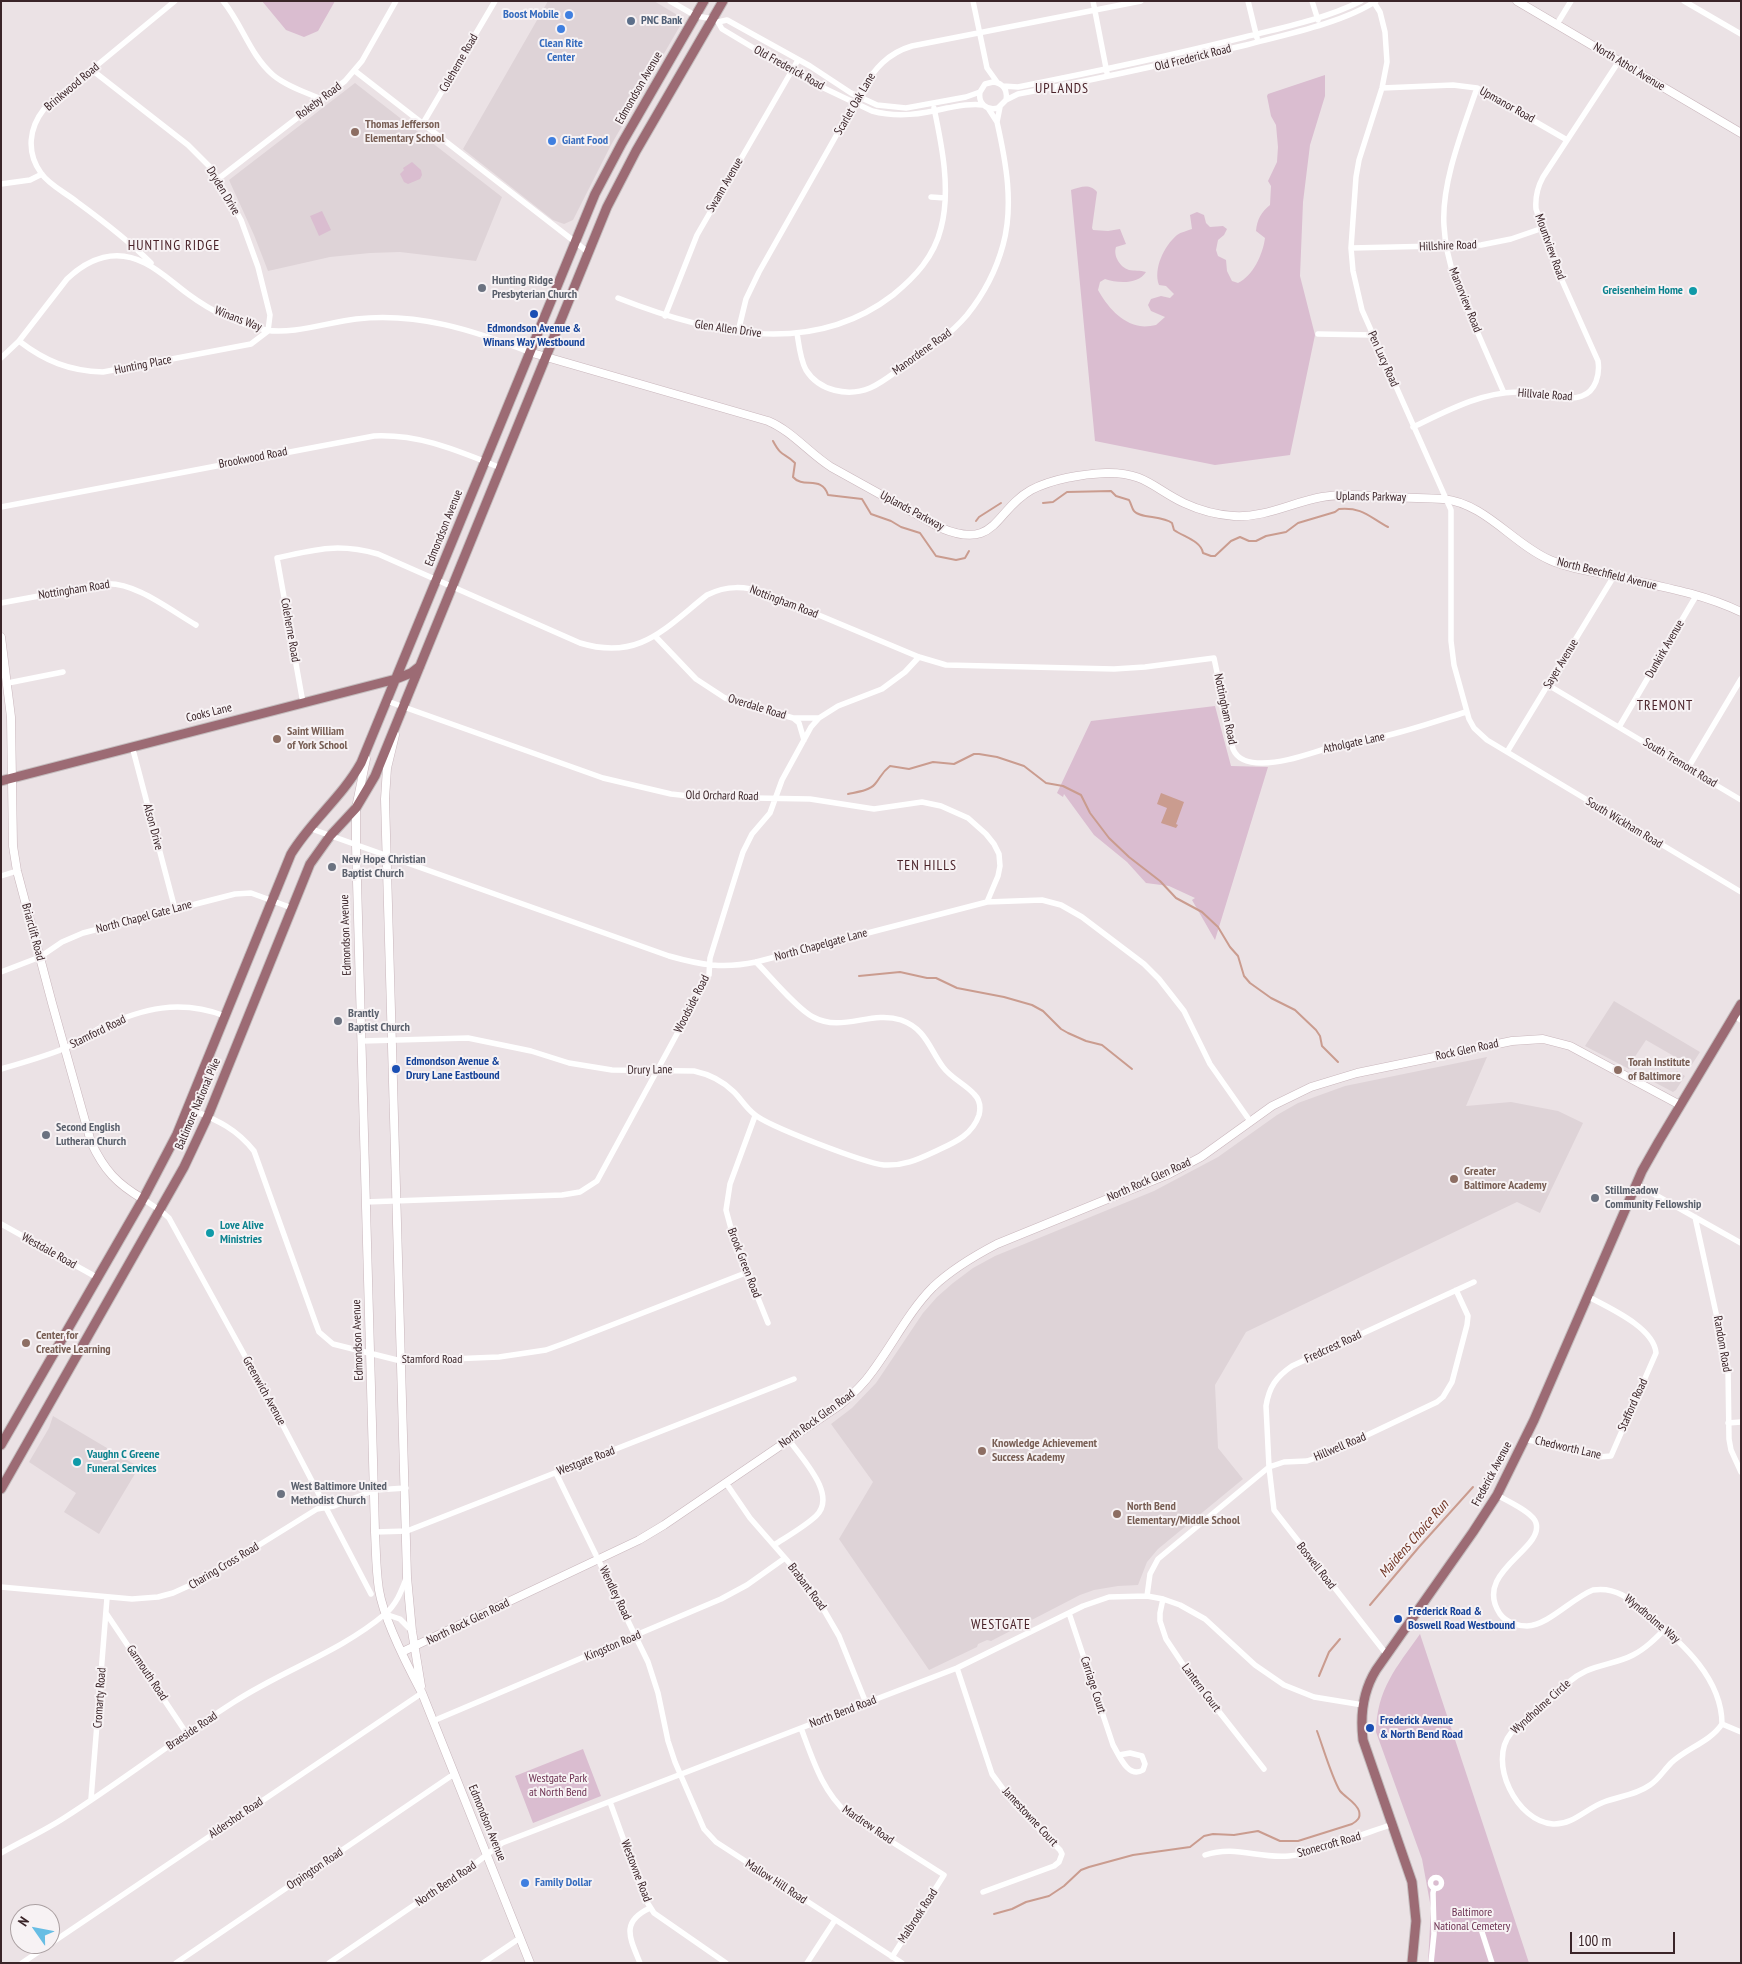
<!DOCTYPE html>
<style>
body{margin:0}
#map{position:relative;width:1742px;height:1964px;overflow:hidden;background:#ebe2e5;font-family:"PT Sans Narrow",sans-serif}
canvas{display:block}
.frame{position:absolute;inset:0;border:2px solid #3a2428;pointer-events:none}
.north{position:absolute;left:10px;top:1904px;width:50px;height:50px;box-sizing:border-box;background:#f7f2f4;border:1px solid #aba0a2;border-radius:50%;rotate:303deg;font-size:14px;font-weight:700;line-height:20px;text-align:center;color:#3a2428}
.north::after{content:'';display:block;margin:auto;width:18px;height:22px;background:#67bde4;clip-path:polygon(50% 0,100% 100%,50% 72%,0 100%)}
.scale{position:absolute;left:1570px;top:1932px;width:105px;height:22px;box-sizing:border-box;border:2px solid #3a2428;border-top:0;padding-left:6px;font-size:15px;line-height:18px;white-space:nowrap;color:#3a2428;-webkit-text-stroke:4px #f7f2f4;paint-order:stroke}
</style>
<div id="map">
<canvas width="1742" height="1964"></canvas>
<div class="frame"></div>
<div class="north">N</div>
<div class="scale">100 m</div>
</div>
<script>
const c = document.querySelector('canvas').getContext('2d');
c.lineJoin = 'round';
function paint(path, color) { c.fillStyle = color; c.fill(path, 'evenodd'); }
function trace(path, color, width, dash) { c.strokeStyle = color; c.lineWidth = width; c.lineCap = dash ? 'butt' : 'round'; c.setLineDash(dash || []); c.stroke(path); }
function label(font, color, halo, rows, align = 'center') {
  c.font = font + ' "PT Sans Narrow",sans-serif'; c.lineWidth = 4; c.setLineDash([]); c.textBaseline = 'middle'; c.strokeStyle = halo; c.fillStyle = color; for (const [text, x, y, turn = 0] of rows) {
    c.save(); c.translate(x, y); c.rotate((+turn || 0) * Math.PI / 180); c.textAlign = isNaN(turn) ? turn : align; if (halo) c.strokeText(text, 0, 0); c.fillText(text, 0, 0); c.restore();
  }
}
const built = new Path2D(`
 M548,1H654L684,19L611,145L573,220L564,224L553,220L463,149Z
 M355,83L502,197L476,261L400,252L370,253L330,257L268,271L254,235L229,180Z
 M1614,1001L1700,1052L1691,1066L1646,1040L1636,1055L1629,1069L1585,1046Z
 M1487,1057L1466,1106L1511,1102L1558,1111L1583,1123L1540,1213L1517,1202L1246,1332L1215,1385L1218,1448L1243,1479L1158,1549L1147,1562L1138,1585L1118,1586L1094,1590L1080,1595L991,1641L987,1640L978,1644L977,1647L929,1670L839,1539L873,1482L831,1424L852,1408L876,1383L923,1313L937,1297L953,1283L973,1268L995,1256L1154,1191L1218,1157L1277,1115L1298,1103L1345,1086Z
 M1677,1071L1685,1076L1676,1090L1673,1092L1654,1082L1659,1073L1671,1079Z
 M53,1416L139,1467L99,1534L64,1512L76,1493L29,1462L49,1428Z`);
const green = new Path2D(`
 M262,1H335L318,31L304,37L286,30Z
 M1325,75V96L1310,145L1303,202L1300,276L1315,335L1290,455L1215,465L1095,441L1071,190C1080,187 1090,183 1097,192L1092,228L1093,230L1108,231L1120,229L1126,244L1116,247C1113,256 1120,267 1129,270C1134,271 1140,270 1146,272C1138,285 1117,283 1105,279L1100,282L1098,290C1107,306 1121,323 1140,326C1145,327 1151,326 1156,325L1165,317L1151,311L1148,305L1151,299L1161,296L1170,298L1174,294L1166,286L1159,285C1153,269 1164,246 1177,235C1181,232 1187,231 1192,229L1190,215L1197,212L1204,215L1206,223L1210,227L1223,226L1227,229L1224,235L1218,240L1216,250L1218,256L1226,260L1227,271L1232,281L1238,283C1253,276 1263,254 1265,238L1256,231C1257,220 1261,212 1270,205L1271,186L1268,181L1277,162L1278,147L1276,125L1271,116L1267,96L1268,94Z
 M412,162L421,170L422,175L420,179L408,184L404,182L400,174L404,170L403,168Z
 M322,211L331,230L319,236L310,216Z
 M1215,706L1231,766L1268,767L1215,940L1192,900L1195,898L1169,886L1146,883L1127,862L1094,835L1064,794L1063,797L1057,793L1091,721Z
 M1420,1634L1529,1963H1428L1431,1908L1422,1859L1376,1732C1377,1689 1396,1668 1420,1634Z
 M583,1749L601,1796L533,1823L515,1776Z`);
const water = new Path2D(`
 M1161,793L1184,802L1176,824L1178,825L1176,828L1161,823L1167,808L1157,804Z`);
const stream = new Path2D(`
 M773,441C782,458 784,452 795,463L793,477C803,489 822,475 828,495L862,499L871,514L891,521L901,527L920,533L936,556L956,560L965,558L969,551
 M1043,503L1053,502L1067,492L1111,491L1116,496L1129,500C1131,503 1132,509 1134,511C1139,518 1163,516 1172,523L1174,530C1184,537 1201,541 1203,553L1211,556H1215L1231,541L1240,537L1249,541H1256L1266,536L1286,532L1298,523L1335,512L1339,509C1363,507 1369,517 1388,527
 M976,521L979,517L1001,503
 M848,794C857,792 869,791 875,784C881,777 881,773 890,766L909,769L933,762L954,764L974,754H979L997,757L1024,766L1046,783L1063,786L1081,795L1090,813L1109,838L1129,857L1160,881L1176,898L1202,912L1218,927L1230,947L1238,956L1244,976L1250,983L1271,998L1295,1010L1316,1030L1320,1036L1322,1046L1338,1062
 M859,976L900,972L927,978H936L957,988L1004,997L1032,1005L1043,1011L1061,1029L1068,1033L1086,1041L1102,1045L1132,1069
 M1370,1605L1419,1547L1473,1487
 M1319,1676L1329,1652L1340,1639
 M994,1914L1012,1909L1026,1902L1049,1896L1064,1886L1081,1870L1089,1867L1133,1855L1190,1847L1204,1836L1213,1834L1234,1835L1258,1831L1280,1841H1298L1352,1824C1357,1821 1361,1818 1359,1811C1356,1802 1346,1798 1340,1791C1332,1778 1323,1747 1317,1731`);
const street = new Path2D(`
 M223,1C242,24 250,55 273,75C286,86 305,92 321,99
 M670,1L696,16L714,19
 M973,1L987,68L997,82
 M1093,1L1107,73
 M1248,1L1257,38
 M1312,1L1318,20
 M1373,1L1380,12L1385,32L1387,62L1382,88L1359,160L1356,177L1351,248L1353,271L1362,310L1451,510V641L1454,665L1469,719L1474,728L1487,740L1741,892
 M1684,1L1741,34
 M1557,24L1571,1
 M92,70L188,145L210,167L218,179L241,220L258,267L270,315L268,331
 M355,71L588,252
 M1003,86L1018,87C1094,72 1169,56 1245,37C1281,28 1328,18 1361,1
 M1382,88L1453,85L1477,88L1567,140
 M1477,88C1463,129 1441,183 1444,226C1445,246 1450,265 1456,283L1504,393
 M980,92C978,103 986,111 998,108L1006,100C1008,90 1003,83 993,82L985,84L980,92L966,97L906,108L877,105L851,93L810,66L727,20L718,22L722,29L807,80L872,111C898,118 922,114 947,108C959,106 970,103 983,105
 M1006,100L1018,94C1095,80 1170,63 1246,45C1284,35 1343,23 1376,1
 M988,108L997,122L1000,107
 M422,125L495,1
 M218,179L345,81L362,61L396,1
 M1,184L30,180L42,174
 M931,197L945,198
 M1351,248L1481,245L1511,239L1543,228
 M151,263C128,240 103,221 77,202C66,193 49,185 41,173C26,152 29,128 44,109L175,1
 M618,298C707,333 810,359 893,295C915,277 934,257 941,228C951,190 942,146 934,108
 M665,316L697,235L798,60
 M738,332L746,299L759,272L862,90C874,69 888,53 912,46L1141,1
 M797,333C799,345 800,359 806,370C819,391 848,397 870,388C884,382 896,371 908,363C929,349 950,335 967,315C983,295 996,271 1003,245C1014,205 1006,162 997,122
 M1318,334L1373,335
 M19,341C45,361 69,371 103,372L251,344L268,331
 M1,358L19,341L67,279C89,258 116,248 145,263C161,271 173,283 188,294C211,311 237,324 266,330C291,335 330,322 356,319C417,312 473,330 529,352
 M1413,427C1447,411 1479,393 1517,392C1536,391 1565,403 1582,396C1596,391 1600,374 1598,361L1560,276L1536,209C1535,197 1537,188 1543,177L1619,61
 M1,507L374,436C421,434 458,451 501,468
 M1,603L104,584C134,581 170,610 196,625
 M655,636L696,679L725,698L793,718H819
 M8,683L63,672
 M1548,685L1741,800
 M387,701L603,778L671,794L698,797L810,799L874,809L922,802L941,806L968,818L986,834L994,844L999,854L1000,866L998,876L987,902
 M303,703L277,558C316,549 339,543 378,554L580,643C639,661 664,629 707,595C727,585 745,586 766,593L919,657L946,665L1114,669L1145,667L1214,658L1233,749C1238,761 1250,763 1262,763C1287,763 1312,752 1336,746C1353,741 1372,740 1389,735C1415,729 1440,720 1466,712
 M793,718L799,723L804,740
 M1619,727L1696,596
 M132,746L175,909
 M1507,752L1614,576
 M1688,768L1741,679
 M309,828L669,956C701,965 723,969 756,962L987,902L1042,900L1061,905L1082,917L1144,964L1159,979L1184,1011L1210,1064L1250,1121
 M1,876L17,871
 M1,972L40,957L62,942L83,933L235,894L251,893L292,908
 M1734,1015L1741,1020
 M362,1041L468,1038L531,1051L569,1063L612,1070L694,1071C708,1074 723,1081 734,1092C741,1099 746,1108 754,1114C767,1126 865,1163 884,1165C903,1166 917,1160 934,1152C953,1143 972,1136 979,1115C981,1107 980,1100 974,1094C965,1084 951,1078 943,1067C929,1048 926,1029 901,1020C871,1010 842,1033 813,1017C797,1009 770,976 756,962
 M1,1069C22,1063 43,1057 63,1049C76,1043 88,1035 100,1028C143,1008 180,999 225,1016
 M188,1108C216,1120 235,1127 254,1151L316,1324L319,1332L333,1344L401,1361L499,1357L546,1350L568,1342L748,1272
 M755,1116L730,1184L726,1210L733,1236L768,1323
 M1636,1184L1741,1243
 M143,1199L161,1211L169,1218L278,1416L371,1594
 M365,1202L562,1195L580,1192L597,1181L709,975L710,958L743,852L752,834L770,813L782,780L811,727L819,718L838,706L882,689L905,672L919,657
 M1695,1217L1728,1368L1729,1439L1731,1450L1741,1472
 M1,1224L98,1278
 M1728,1423L1741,1422
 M1525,1439L1599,1457L1611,1456L1656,1353C1654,1327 1607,1307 1587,1296
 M556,1473L648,1662L658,1693L668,1741L675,1762L704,1829L716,1842L902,1963
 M726,1483L750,1518L806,1582L817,1598L839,1636L866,1703
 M1497,1495C1507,1501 1533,1512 1536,1523C1544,1550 1472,1572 1500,1614C1506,1622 1517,1626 1527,1626C1549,1625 1572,1598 1593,1590C1619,1586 1634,1603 1652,1618C1683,1644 1722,1679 1722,1724
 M375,1532L407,1531L794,1379
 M774,1545C788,1536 804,1527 816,1516C838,1495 802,1459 789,1440
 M1,1587L132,1599L158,1597L173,1593L206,1578L317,1509L334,1506L375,1490L406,1488
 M1147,1596L1150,1574L1158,1559L1269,1467L1284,1462L1307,1461L1325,1455L1437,1402L1443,1397L1452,1382L1467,1325L1468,1316L1456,1290
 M1163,1599L1160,1613V1621L1166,1639L1188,1672L1264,1769
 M106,1613L187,1734
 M1069,1613L1113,1745C1119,1755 1128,1779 1143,1770L1145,1764L1142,1756L1130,1753L1119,1755
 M385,1614L400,1619L412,1631
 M1665,1629C1655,1639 1645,1649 1633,1655C1618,1663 1601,1664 1586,1671C1564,1681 1553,1700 1534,1715C1526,1721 1517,1725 1511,1733C1487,1762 1517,1822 1553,1824C1573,1825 1587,1808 1604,1802C1620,1796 1636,1795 1650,1785C1659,1779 1664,1770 1671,1763C1687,1748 1710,1742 1722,1724
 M1387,1655L1274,1510L1269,1467L1266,1406C1269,1387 1276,1377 1292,1366L1474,1282
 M957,1668L992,1774L1014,1804L1060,1850L1062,1854L1059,1862L1054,1866L983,1892
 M433,1721L721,1599L747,1585L785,1558
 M1722,1724L1741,1732
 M801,1728C813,1760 822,1791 848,1814L944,1875L892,1957
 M91,1799L107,1598
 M610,1802L645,1899L654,1913L726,1963
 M1,1853C22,1841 44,1831 64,1818C122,1781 176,1739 234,1702C283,1670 340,1652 385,1614C396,1605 401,1592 406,1579
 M1205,1855C1236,1845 1258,1859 1289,1856C1300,1855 1312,1851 1323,1847C1346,1841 1369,1832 1393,1824
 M1430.5 1883a5.5 5.5 0 1 1 11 0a5.5 5.5 0 1 1-11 0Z
 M1481,1929L1492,1963
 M50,1944L422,1693
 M22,1963L50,1944
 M176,1963L454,1774
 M329,1963L476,1863L502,1843L957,1668L1083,1606L1109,1597L1147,1596L1163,1599L1180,1605L1205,1619L1255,1665L1284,1685L1314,1697L1363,1705
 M483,1963L520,1938
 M640,1963C630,1938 620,1922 650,1908
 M807,1963L835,1920
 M1431,1963L1434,1934L1433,1893L1434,1888`);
const secondary = new Path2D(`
 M1517,1L1741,133
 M529,352L768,421C792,431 809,453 831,467L941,528C997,551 994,511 1031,490C1052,479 1082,474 1106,473C1145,472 1154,489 1184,503C1199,510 1219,515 1234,516C1265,518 1293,502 1322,497C1345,493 1368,496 1391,497C1408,498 1425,498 1443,499C1485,503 1513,544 1550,560C1568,568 1589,571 1608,575C1652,585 1700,592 1741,612
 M1,637L11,717L13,846L17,871L52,1003L91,1142C104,1170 117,1184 143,1199
 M395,735L387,768L385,799L407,1577L412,1631L421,1686
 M366,759L356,808V845L375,1532C376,1551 376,1571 379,1590C384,1620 407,1665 422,1693L530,1963
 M402,1652L639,1540L664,1525L840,1405C852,1395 863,1385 872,1372C893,1344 909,1311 933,1287C952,1269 974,1256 997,1244L1169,1174L1201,1157L1272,1106L1311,1087L1357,1073L1512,1041L1543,1039L1570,1046L1680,1105`);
const primary = new Path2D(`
 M1,781L396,679L411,673L420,666
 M1,1445L143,1199L177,1134L291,854C311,821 342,797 361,763L595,194L622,143L704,1
 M1,1489L184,1167L208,1116L310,864L330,836L356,808L375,776L607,207L636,151L723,1
 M1412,1963L1416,1921L1412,1882L1363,1740C1360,1715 1363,1691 1376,1670L1473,1532L1497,1495L1534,1420L1642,1171L1659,1141L1741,1004`);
const markers = [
 [569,15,5,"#3f7fe0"],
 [631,21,5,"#5c6f8a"],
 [561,29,5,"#3f7fe0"],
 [355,132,5,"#8d6e63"],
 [552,141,5,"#3f7fe0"],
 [482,288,5,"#6b7280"],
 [1693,291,5,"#0f9aa8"],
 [534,314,5,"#1a4fb4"],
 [277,739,5,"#8d6e63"],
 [332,867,5,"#6b7280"],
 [338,1021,5,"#6b7280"],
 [396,1069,5,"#1a4fb4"],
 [1618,1070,5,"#8d6e63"],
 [46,1135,5,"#6b7280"],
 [1454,1179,5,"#8d6e63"],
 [1595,1198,5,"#6b7280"],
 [210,1233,5,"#0f9aa8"],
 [26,1343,5,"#8d6e63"],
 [982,1451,5,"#8d6e63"],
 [77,1462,5,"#0f9aa8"],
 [281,1494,5,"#6b7280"],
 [1117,1514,5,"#8d6e63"],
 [1398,1619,5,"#1a4fb4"],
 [1370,1728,5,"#1a4fb4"],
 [525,1883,5,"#3f7fe0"]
];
const shopNames = [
 ["Boost Mobile",559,15,"right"],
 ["Clean Rite",561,44,"center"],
 ["Center",561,58,"center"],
 ["Giant Food",562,141],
 ["Family Dollar",535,1883]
];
const serviceNames = [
 ["PNC Bank",641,21]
];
const streetNames = [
 ["Old Frederick Road",1193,58,-14],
 ["Coleherne Road",459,63,-60],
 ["North Athol Avenue",1629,67,31],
 ["Old Frederick Road",789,68,29],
 ["Brinkwood Road",72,87,-40],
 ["Edmondson Avenue",639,88,-60],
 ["Rokeby Road",319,101,-37],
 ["Scarlet Oak Lane",855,104,-60],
 ["Upmanor Road",1507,105,29],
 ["Swann Avenue",725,185,-60],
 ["Dryden Drive",223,191,59],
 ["Hillshire Road",1448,246,-2],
 ["Mountview Road",1550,247,70],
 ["Manorview Road",1465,300,68],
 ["Winans Way",238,319,21],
 ["Glen Allen Drive",728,329,8],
 ["Manordene Road",922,352,-36],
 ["Pen Lucy Road",1383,359,66],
 ["Hunting Place",143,365,-11],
 ["Hillvale Road",1545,395,4],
 ["Brookwood Road",253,458,-11],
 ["Uplands Parkway",1371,497,1],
 ["Uplands Parkway",912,511,28],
 ["Edmondson Avenue",444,528,-68],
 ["North Beechfield Avenue",1607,574,14],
 ["Nottingham Road",74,590,-9],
 ["Nottingham Road",784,602,21],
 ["Coleherne Road",290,630,80],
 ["Dunkirk Avenue",1665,649,-60],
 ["Sayer Avenue",1561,664,-59],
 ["Overdale Road",757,707,17],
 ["Nottingham Road",1225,709,78],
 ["Cooks Lane",209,713,-14],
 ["Atholgate Lane",1354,743,-12],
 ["South Tremont Road",1680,763,31],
 ["Old Orchard Road",722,796,1],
 ["South Wickham Road",1624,823,31],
 ["Alson Drive",153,827,75],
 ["North Chapel Gate Lane",144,917,-15],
 ["Briarclift Road",33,932,75],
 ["Edmondson Avenue",346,935,-92],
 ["North Chapelgate Lane",821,945,-15],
 ["Woodside Road",692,1004,-63],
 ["Stamford Road",98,1032,-26],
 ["Rock Glen Road",1467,1050,-12],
 ["Drury Lane",650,1070,-1],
 ["Baltimore National Pike",198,1104,-67],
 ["North Rock Glen Road",1149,1180,-24],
 ["Westdale Road",49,1251,29],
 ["Brook Green Road",744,1263,69],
 ["Edmondson Avenue",358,1340,-92],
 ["Random Road",1722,1344,80],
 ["Fredcrest Road",1333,1347,-25],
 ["Stamford Road",432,1360],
 ["Greenwich Avenue",264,1391,61],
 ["Stafford Road",1633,1405,-66],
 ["North Rock Glen Road",817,1419,-36],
 ["Hillwell Road",1340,1447,-23],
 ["Chedworth Lane",1568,1448,13],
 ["Westgate Road",586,1461,-21],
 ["Frederick Avenue",1492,1474,-62],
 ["Charing Cross Road",224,1566,-31],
 ["Boswell Road",1316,1566,52],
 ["Brabant Road",807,1587,53],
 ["Wendley Road",615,1593,64],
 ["Wyndholme Way",1652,1619,40],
 ["North Rock Glen Road",468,1622,-26],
 ["Kingston Road",613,1646,-23],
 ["Garmouth Road",147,1673,56],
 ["Carriage Court",1093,1685,72],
 ["Lantern Court",1201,1688,53],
 ["Cromarty Road",100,1698,-86],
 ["Wyndholme Circle",1541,1707,-42],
 ["North Bend Road",843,1712,-21],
 ["Braeside Road",192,1731,-34],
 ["Jamestowne Court",1030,1817,47],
 ["Aldershot Road",236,1818,-34],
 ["Edmondson Avenue",487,1823,68],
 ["Mardrew Road",868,1825,34],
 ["Stonecroft Road",1329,1845,-16],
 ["Orpington Road",315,1869,-34],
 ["Westowne Road",636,1871,69],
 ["Mallow Hill Road",776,1882,33],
 ["North Bend Road",446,1884,-34],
 ["Malbrook Road",918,1916,-57]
];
const educationNames = [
 ["Thomas Jefferson",365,125],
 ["Elementary School",365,139],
 ["Saint William",287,732],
 ["of York School",287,746],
 ["Torah Institute",1628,1063],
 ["of Baltimore",1628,1077],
 ["Greater",1464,1172],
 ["Baltimore Academy",1464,1186],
 ["Center for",36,1336],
 ["Creative Learning",36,1350],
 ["Knowledge Achievement",992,1444],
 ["Success Academy",992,1458],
 ["North Bend",1127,1507],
 ["Elementary/Middle School",1127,1521]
];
const worshipNames = [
 ["Hunting Ridge",492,281],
 ["Presbyterian Church",492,295],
 ["New Hope Christian",342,860],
 ["Baptist Church",342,874],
 ["Brantly",348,1014],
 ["Baptist Church",348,1028],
 ["Second English",56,1128],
 ["Lutheran Church",56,1142],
 ["Stillmeadow",1605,1191],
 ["Community Fellowship",1605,1205],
 ["West Baltimore United",291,1487],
 ["Methodist Church",291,1501]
];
const cultureNames = [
 ["Greisenheim Home",1683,291,"right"],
 ["Love Alive",220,1226],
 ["Ministries",220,1240],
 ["Vaughn C Greene",87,1455],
 ["Funeral Services",87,1469]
];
const transitNames = [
 ["Edmondson Avenue &",534,329,"center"],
 ["Winans Way Westbound",534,343,"center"],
 ["Edmondson Avenue &",406,1062],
 ["Drury Lane Eastbound",406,1076],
 ["Frederick Road &",1408,1612],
 ["Boswell Road Westbound",1408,1626],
 ["Frederick Avenue",1380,1721],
 ["& North Bend Road",1380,1735]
];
const parkNames = [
 ["Westgate Park",558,1779],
 ["at North Bend",558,1793],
 ["Baltimore",1472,1913],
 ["National Cemetery",1472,1927]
];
const neighbourhoodNames = [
 ["UPLANDS",1062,89],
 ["HUNTING RIDGE",174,246],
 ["TREMONT",1665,706],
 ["TEN HILLS",927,866],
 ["WESTGATE",1001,1625]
];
const waterNames = [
 ["Maidens Choice Run",1414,1539,-49]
];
paint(built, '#ded3d7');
paint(green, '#dabdd0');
paint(water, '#ca9c8f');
trace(stream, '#ca9c8f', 2);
trace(secondary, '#c9b6bc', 9);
trace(primary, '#c4bdbe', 11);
trace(street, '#fff', 5.5);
trace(secondary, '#fff', 8);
trace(primary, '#9c6b74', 9);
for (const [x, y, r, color] of markers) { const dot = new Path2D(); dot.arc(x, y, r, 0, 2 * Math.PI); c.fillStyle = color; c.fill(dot); trace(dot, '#f7f2f4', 2); }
label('bold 12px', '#366cbe', '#f7f2f4', shopNames, 'left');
label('bold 12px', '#4e5e75', '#f7f2f4', serviceNames, 'left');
label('12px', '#3a2428', '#f7f2f4', streetNames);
label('bold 12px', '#785e54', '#f7f2f4', educationNames, 'left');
label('bold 12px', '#5b616d', '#f7f2f4', worshipNames, 'left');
label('bold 12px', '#0d838f', '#f7f2f4', cultureNames, 'left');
label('bold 12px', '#164399', '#f7f2f4', transitNames, 'left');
label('12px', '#6d3252', '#f7f2f4', parkNames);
c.letterSpacing = '1px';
label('14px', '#4a2229', '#f7f2f4', neighbourhoodNames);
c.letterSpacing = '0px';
label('italic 14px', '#703524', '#f7f2f4', waterNames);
</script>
